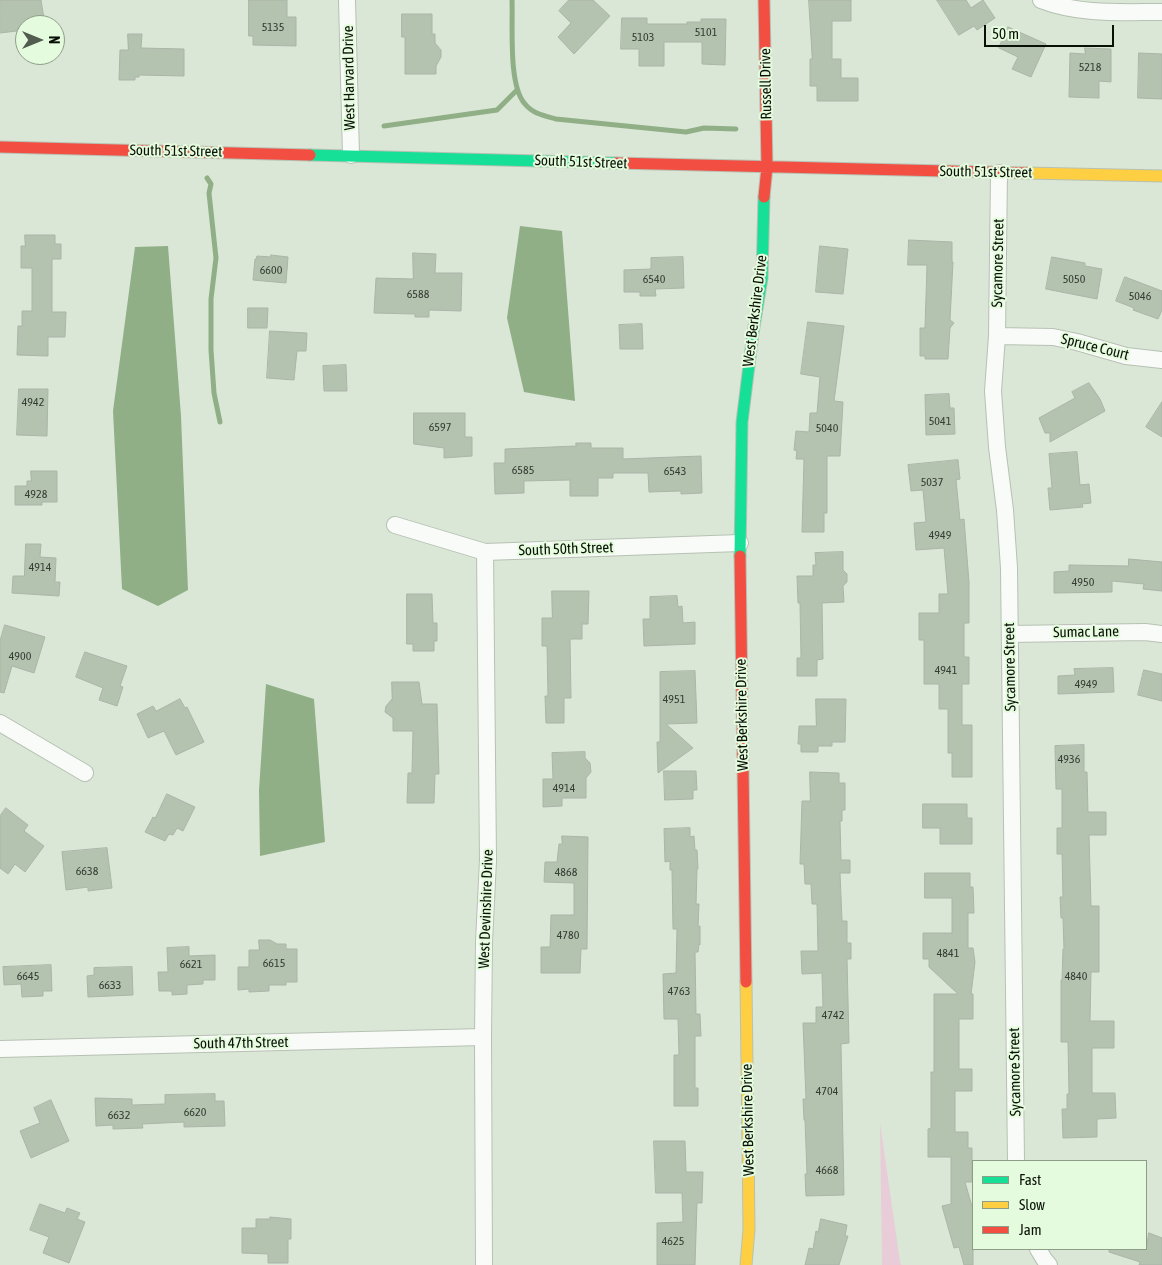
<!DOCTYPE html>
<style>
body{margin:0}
#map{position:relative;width:1162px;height:1265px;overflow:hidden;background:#dae7d6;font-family:"Asap Condensed",sans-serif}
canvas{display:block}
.legend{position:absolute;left:972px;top:1160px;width:175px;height:90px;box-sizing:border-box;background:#e5fbdd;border:1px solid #8d9d87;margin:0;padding:6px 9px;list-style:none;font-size:15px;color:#091107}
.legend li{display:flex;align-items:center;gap:10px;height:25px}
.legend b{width:25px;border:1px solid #8d9d87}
.north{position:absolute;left:15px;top:15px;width:50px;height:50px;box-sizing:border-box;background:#e5fbdd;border:1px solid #8d9d87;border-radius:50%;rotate:90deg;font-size:14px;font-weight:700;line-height:20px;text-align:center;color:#091107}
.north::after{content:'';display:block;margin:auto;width:18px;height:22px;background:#525c4f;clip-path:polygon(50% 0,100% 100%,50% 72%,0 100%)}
.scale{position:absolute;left:984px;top:25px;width:130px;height:22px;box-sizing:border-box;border:2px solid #091107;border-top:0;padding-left:6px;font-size:15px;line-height:18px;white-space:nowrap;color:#091107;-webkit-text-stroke:4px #e5fbdd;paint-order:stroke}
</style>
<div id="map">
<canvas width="1162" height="1265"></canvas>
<ul class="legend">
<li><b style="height:6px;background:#16e098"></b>Fast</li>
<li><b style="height:6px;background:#ffcf43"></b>Slow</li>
<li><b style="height:6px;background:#f24e42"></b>Jam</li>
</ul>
<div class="north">N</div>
<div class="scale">50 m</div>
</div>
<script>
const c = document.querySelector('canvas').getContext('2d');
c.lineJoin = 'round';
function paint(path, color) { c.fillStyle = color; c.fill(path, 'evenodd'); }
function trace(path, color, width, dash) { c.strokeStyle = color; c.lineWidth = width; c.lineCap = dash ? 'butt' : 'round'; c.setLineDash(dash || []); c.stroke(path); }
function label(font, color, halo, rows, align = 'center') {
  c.font = font + ' "Asap Condensed",sans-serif'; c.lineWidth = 4; c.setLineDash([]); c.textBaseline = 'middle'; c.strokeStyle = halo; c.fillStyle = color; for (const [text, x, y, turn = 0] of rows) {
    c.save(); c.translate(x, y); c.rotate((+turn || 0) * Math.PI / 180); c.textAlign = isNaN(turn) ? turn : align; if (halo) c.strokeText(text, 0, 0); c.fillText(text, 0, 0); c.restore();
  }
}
const green = new Path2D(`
 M880,1123L900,1262L901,1265H882Z`);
const water = new Path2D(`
 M520,226L562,231L575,401L524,392L507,318Z
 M168,246L181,416L188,590L158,606L122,589L113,411L135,247Z
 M266,684L314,699L325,842L260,856L259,790Z`);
const stream = new Path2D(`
 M512,0C513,25 508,86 525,104C533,114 545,116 556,119L686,132L704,128L736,129
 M384,126L497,110L517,90
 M207,178L211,184L209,193L216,258L211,299V350L214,393L220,422`);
const building = new Path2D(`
 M0,0H41L45,25H25V30L0,33Z
 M249,0H287V17H296V46L253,45V36H249Z
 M569,0H593L610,16L574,54L558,37L571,23L559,11Z
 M809,0H851V21H832V59H841V78H858V101H817V86H810V59H812Z
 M937,0H966L971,8L983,0L995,18L977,30L974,26L959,35Z
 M402,14H432V34H435V43L441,50V57L436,66V74H405V37H402Z
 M622,18H647V24H687V22H701V19H726L725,65L702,64V42H664V66H639V49H621Z
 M1008,27L1046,44L1031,77L1012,69L1018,57L999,48Z
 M128,34H142L141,48L184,49V76L139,75V77H135V80H119L120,50H128Z
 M1085,48L1111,49V82L1099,81V98L1069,97L1070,53L1085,54Z
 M1139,53L1162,54V99L1138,98Z
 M25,235H55V244H61V259H52V312H66L65,337H48V356L17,355L18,326H22V311H32V268H21V246H25Z
 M909,240L952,242V262H953L950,320L954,323L950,328L948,359H925V356H920V328H925L927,265H908Z
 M820,246L848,249L843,294L816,292Z
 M413,253L436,254L435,273H462L461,311L429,310V317H415V314L374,313L376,278L413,279Z
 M271,255L288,257L286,283L253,280L255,259H256L257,256L271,257Z
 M683,257L684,288L655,289L656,296H640V292H624V270L651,269V258Z
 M1052,257L1085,263V266L1102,269L1097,299L1046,289Z
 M1125,277L1162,291V310L1158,319L1133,310L1134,308L1116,301Z
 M248,308H268L267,328H248Z
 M808,322L844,326L834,401L843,402L840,456H827V513H824V532H802L804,459H796L797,451L794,450L796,431L809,432L810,413H817L820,377L801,374Z
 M642,324L643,349H620L619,325Z
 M270,331L307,333L306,351H297L294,380L267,378Z
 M346,365L347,391H324L323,366Z
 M1089,383L1100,399L1105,411L1050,442V433H1045L1039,418L1075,398L1072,392Z
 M19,389H48L47,436L17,435Z
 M949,394L950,408H954L955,434L926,435L925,395Z
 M1162,402V437L1146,427Z
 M414,413H465V437H472V456L444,458V448L414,444Z
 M576,443H591V448H623V459L701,456L702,493L681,494V491L649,492L648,473H613V478H598V496H570V480L524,481V493L495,494L494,463H505V449L576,446Z
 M1077,452L1080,485L1089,484L1091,503L1082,504L1083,507L1050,510L1048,488H1052L1049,454Z
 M958,460L960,479L956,480L960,520L964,519L969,582V623H964V657H969V684H962V725H972V777H952V753H948V709H939V684H924V640H919V613H939V594H948L944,548L916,550L914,523L926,522L923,490L911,491L908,465Z
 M31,471H57V502H42V505H15V486H27V481H31Z
 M26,544H41L40,557L56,558L55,582H60L59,596L12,593L13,576H24Z
 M843,552V570L847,574V582L843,586L844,602L822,603L823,659L817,660V676H797V658H801L800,603H798L797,576H813V565H816L815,553Z
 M1129,559L1162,562V591L1143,589L1144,584L1112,581V592L1054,593V572L1069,571V565L1128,566Z
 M552,591H589L588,624H582V639H570L571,698H564V723H546L545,696H548L547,646H542V618H552Z
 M407,594H432L433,623H437V641H434V651H413V644H407Z
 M677,596L678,607L682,606L683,623L695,622V644L644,646L643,619H650V597Z
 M5,625L45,637L34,673L12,666L4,693L0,692V641Z
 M85,652L127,666L120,686L123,687L117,706L99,700L103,688L76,677Z
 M1113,668L1114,692L1058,694V676L1075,675L1074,669Z
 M1144,670L1162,674V701L1138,695Z
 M695,671L697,723L666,724L693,748L658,773L657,742H660V672Z
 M392,682H419L422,704H437L439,774H435L434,803H407L408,773H412L413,731H393V718L385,712L386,706L392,699Z
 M180,699L185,708L187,707L204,742L176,755L164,731L148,738L137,714L153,706L156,711Z
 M816,699H846L845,742H832V746H818V752H801V744H798L799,726H816Z
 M1084,745V772H1087L1088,812H1106V835H1089L1091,906H1099V972H1091L1090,1021H1114V1048H1092V1093H1115L1116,1118L1097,1119V1137L1063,1138L1062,1109H1067V1094H1069L1068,1042H1061V980H1062L1063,949H1064L1063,918H1061L1060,897H1063L1062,854H1057V828H1062V789H1056L1055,746Z
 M585,752V758L590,763L591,772L586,778V798H562V806L543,807V779H553L552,753Z
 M664,771H696L697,790H693V799L665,800Z
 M810,772L839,773V783H845V810H842V821H840L841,860H850V873H840L842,921H847V943H851V959H847L849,1043L841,1044L844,1195L806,1196L805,1174H807L805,1120H804L803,1099H806L803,1023H816V1007H823L822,973L802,974L801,951H818L817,904H812L811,884H805L804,864H800L802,801H810Z
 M167,794L195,807L183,831L177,828L173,835L169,834L165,841L145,832L153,817L155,818Z
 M923,804H967V818H972V844H940V828H923Z
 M6,808L28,825L24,831L44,846L25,872L15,864L8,874L0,868V816Z
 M690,828V837L694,836L695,850H697L698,869H697L696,904H699L698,926H700V945L699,944L698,952H695L696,1014H700L701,1036H695V1088H698V1106H674V1055H679L678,1019H664L663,974L676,973L677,929H673L672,870H670V861L665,862L664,829Z
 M562,836L588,837L587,949H581L580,973H541V947H550L551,915H574V883L544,882L545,862H557L559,844H562Z
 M107,848L112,888L88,891V887L66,890L62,852Z
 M925,873H970V887H973L974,913H968V948H973L975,962L971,994H973V1019H959V1069H972V1091H955V1132H968V1148H972V1182H965L973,1210V1265H964L959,1247L954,1248L942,1206L951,1204V1157H928V1129L931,1128V1072H934V994H958L929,967V959H923V933H952V898H925Z
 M259,940H270L277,944H286V949H297V982H286V985H269V991L249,992V989L238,990V967H249V950H259Z
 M189,947V956L215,955V980H203V984L187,985V994L172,995V991H159L158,972H168L167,948Z
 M51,965L52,991H43V996L22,997L21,984L4,985L3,967Z
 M132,967L133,995L88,997L87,976L94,975V968Z
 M215,1094V1101H224L225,1126L184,1127V1122L142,1124L143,1128L113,1129V1125L96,1126L95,1098L132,1099V1105L165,1104V1095Z
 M51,1100L69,1141L31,1158L20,1131L40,1123L34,1108Z
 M654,1141H685L686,1172H703L702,1203H697L695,1265H657V1223L683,1222L682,1193H656Z
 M40,1204L65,1213L67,1208L80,1213L77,1219L85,1222L69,1263L43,1253L49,1237L30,1230Z
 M270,1217L291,1219V1239H288V1263H268V1254L242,1253V1228H256V1219H270Z
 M821,1219L847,1225L845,1236H848L839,1265H805L809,1248L813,1249L816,1231L818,1232Z
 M1149,1233L1162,1238V1265H1139L1140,1262L1109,1252V1249H1146Z`);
const street = new Path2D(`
 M347,0L351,155
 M1041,0C1080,15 1121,12 1162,12
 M999,173L997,336L993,391L997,447L1005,510L1009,568L1016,1161
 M997,336L1053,337L1077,342L1126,356L1162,360
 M395,525L485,552L740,543
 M1010,634L1145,632L1162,634
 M0,723L85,773
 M0,1049L483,1037
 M1038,1249L1044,1259L1049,1265
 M484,1265L483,1037L484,942L488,860L485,552`);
const fast = new Path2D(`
 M310,155L616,163
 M740,556L742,422L753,333L762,278L764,197`);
const slow = new Path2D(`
 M1027,173L1162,176
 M746,982L749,1229L746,1265`);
const jam = new Path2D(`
 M764,0L767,167L764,197
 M0,147L310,155
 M616,163L1027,173
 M740,556L746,982`);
const numberNames = [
 ["5135",273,27],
 ["5101",706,32],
 ["5103",643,37],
 ["5218",1090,67],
 ["6600",271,270],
 ["6540",654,279],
 ["5050",1074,279],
 ["6588",418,294],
 ["5046",1140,296],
 ["4942",33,402],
 ["5041",940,421],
 ["6597",440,427],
 ["5040",827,428],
 ["6585",523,470],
 ["6543",675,471],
 ["5037",932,482],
 ["4928",36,494],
 ["4949",940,535],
 ["4914",40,567],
 ["4950",1083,582],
 ["4900",20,656],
 ["4941",946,670],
 ["4949",1086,684],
 ["4951",674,699],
 ["4936",1069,759],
 ["4914",564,788],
 ["6638",87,871],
 ["4868",566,872],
 ["4780",568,935],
 ["4841",948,953],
 ["6615",274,963],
 ["6621",191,964],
 ["6645",28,976],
 ["4840",1076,976],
 ["6633",110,985],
 ["4763",679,991],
 ["4742",833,1015],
 ["4704",827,1091],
 ["6620",195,1112],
 ["6632",119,1115],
 ["4668",827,1170],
 ["4625",673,1241]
];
const streetNames = [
 ["West Harvard Drive",349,78,-91],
 ["Russell Drive",766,84,-91],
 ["South 51st Street",176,151,1],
 ["South 51st Street",581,162,2],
 ["South 51st Street",986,172,1],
 ["Sycamore Street",998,263,-89],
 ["West Berkshire Drive",755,311,-83],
 ["Spruce Court",1095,347,14],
 ["South 50th Street",566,549,-2],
 ["Sumac Lane",1086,632,-1],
 ["Sycamore Street",1010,667,-91],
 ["West Berkshire Drive",742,715,-91],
 ["West Devinshire Drive",486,909,-88],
 ["South 47th Street",241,1043,-1],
 ["Sycamore Street",1015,1072,-91],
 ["West Berkshire Drive",748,1120,-91]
];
paint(green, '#e8ccd7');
paint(water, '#90af86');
trace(stream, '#90af86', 5);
paint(building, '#b4c2b0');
trace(building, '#abb4a8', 1);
trace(street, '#b7c1b3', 18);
trace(fast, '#b7c1b3', 13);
trace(slow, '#b7c1b3', 13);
trace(jam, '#b7c1b3', 13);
trace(street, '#f9fbf9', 16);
trace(fast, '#16e098', 11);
trace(slow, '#ffcf43', 11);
trace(jam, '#f24e42', 11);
label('12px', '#343d31', null, numberNames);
label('15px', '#091107', '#e5fbdd', streetNames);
</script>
